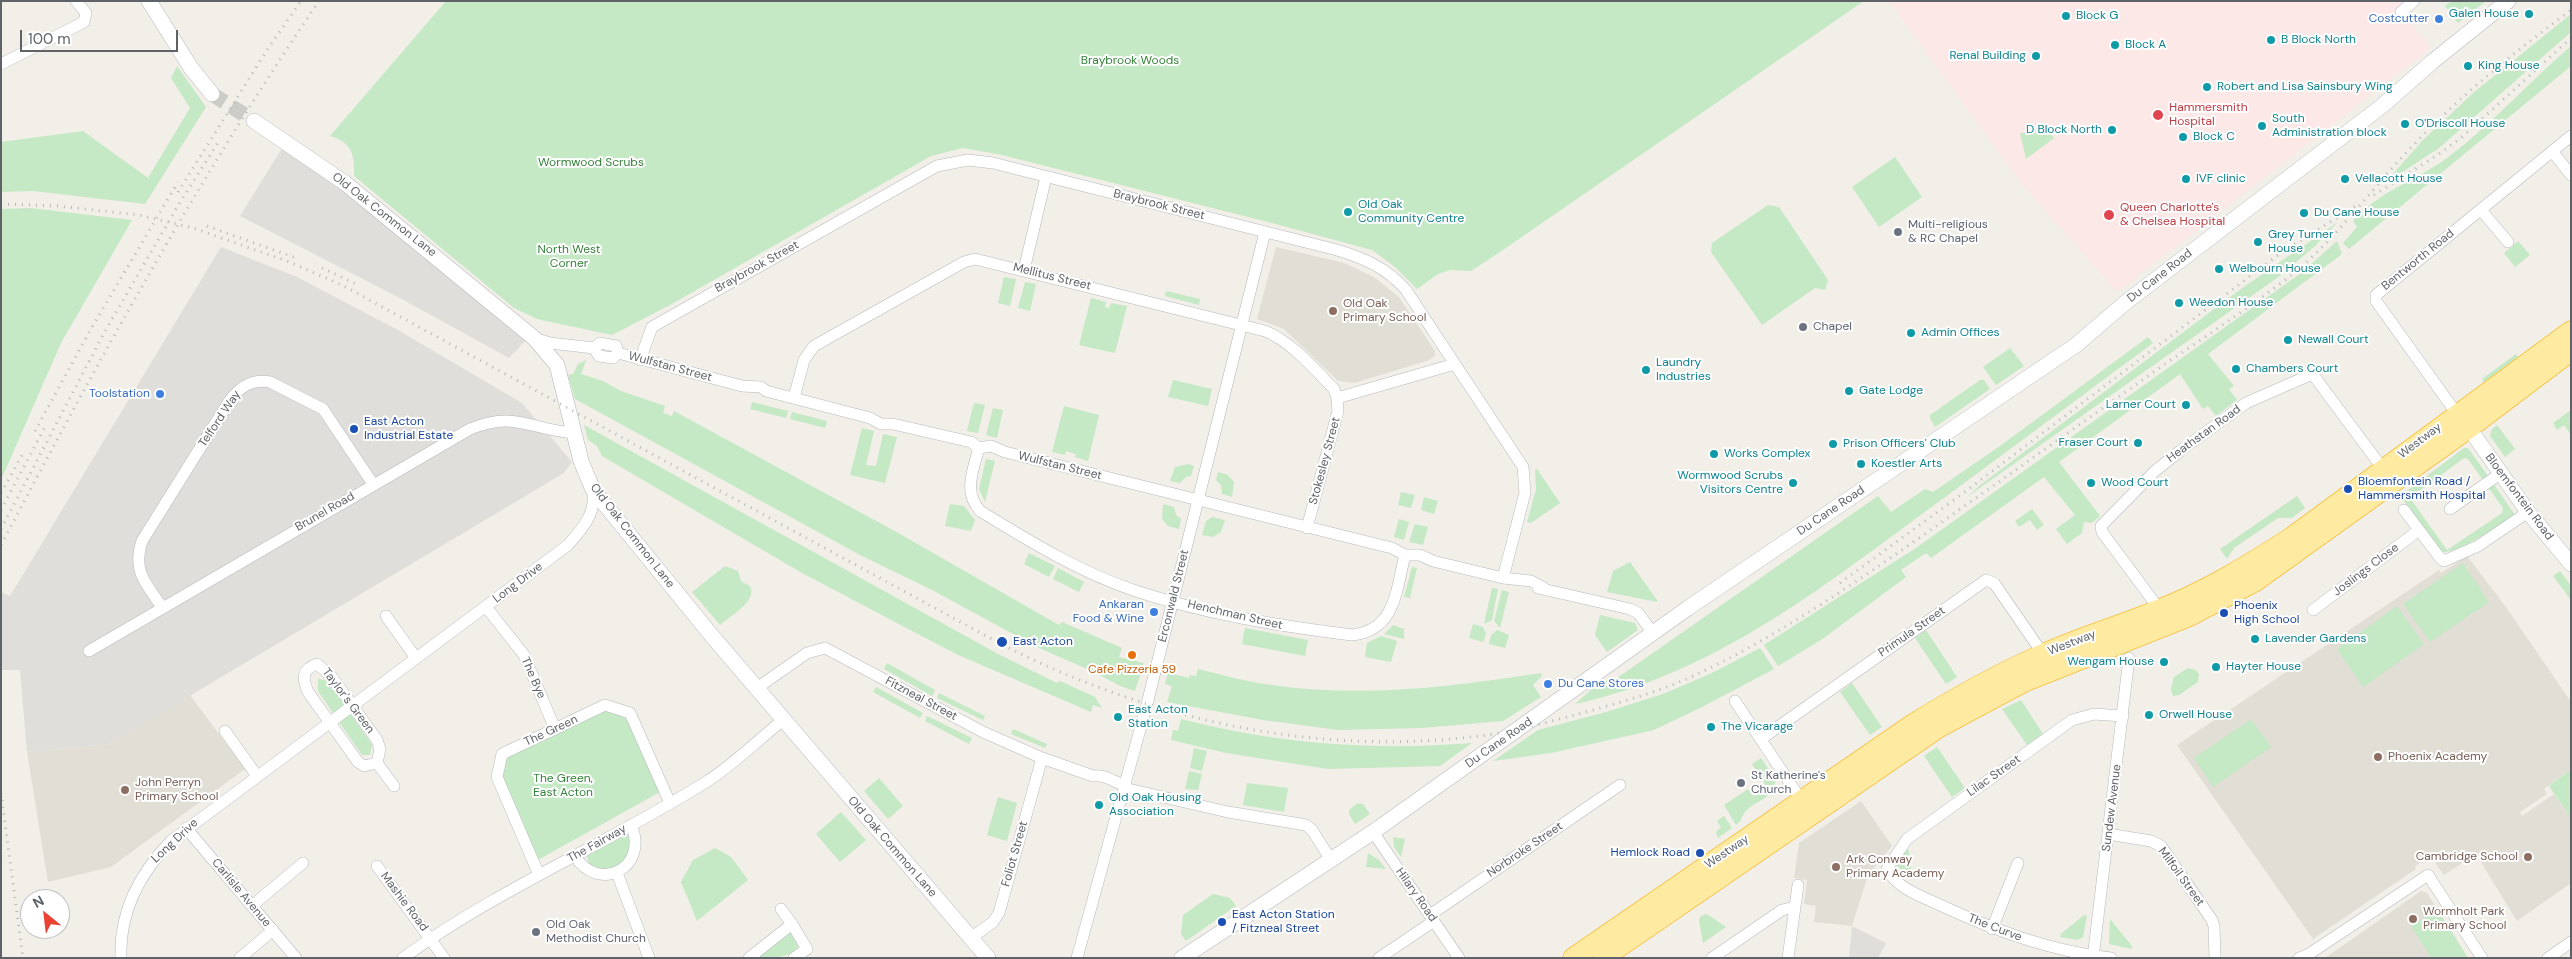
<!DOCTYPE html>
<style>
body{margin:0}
#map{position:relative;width:2572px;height:959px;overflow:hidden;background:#f1efe8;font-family:"DM Sans",sans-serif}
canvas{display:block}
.frame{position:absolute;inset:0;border:2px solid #5f6368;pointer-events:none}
.north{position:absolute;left:20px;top:889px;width:50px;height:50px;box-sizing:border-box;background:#fff;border:1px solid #bfc1c3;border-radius:50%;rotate:331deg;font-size:14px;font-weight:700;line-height:20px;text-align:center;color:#5f6368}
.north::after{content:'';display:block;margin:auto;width:18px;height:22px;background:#ea4335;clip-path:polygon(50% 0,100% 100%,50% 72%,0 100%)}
.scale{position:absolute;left:20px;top:30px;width:158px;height:22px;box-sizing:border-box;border:2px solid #5f6368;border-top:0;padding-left:6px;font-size:15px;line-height:18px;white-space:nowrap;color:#5f6368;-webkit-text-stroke:4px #fff;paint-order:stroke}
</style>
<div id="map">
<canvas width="2572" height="959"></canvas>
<div class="frame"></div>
<div class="north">N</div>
<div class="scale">100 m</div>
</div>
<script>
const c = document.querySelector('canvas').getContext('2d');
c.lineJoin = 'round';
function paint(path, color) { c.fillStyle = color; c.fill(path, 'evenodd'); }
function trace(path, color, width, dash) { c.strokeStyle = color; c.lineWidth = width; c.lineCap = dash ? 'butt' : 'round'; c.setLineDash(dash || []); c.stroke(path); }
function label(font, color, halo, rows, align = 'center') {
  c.font = font + ' "DM Sans",sans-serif'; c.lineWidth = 4; c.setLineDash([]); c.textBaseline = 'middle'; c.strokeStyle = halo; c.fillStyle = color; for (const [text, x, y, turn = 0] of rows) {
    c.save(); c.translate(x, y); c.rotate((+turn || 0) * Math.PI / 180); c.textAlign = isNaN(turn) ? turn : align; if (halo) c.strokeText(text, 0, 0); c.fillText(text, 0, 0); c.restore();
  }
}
const industrial = new Path2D(`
 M284,145L373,208L527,339L509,358L398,297L240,216Z
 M221,247L297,277L398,330L522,403L572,462L564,473L109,744L27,752L20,670H1V592L10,596Z
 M1852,926L1886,943L1878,958H1849Z`);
const education = new Path2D(`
 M1276,247L1344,263L1374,277L1399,297L1435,351V356L1427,361L1354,383L1338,381L1284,329L1257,319Z
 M2467,556L2506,607L2571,702V769L2544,789L2547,794L2520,812L2522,816L2554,794L2571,818V883L2517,921L2476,854L2444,875L2431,856L2415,866L2416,869L2313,939L2177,745L2439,570L2441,573Z
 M190,695L245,769L111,867L48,882L27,752L109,744Z
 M1861,801L1892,846L1868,875L1852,926L1814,922L1816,906L1804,904L1807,880L1794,878L1799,843Z
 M2421,891L2427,893L2468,958H2325Z`);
const medical = new Path2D(`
 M1889,1H2414L2401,12L2431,48L2117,292L2021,183Z`);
const green = new Path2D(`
 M446,1H1864L1500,252L1471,271L1450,270L1438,274L1417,289L1395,267L1372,250L1272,223L1002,155L963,148L931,156L670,305L612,335L537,319L514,308L354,176C355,155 352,142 330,136Z
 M2452,1H2486L2458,23L2445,6Z
 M2571,14V32L2439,148L2384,184L2423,140L2473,93Z
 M2571,46V66L2349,249L2343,243L2357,227L2353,221C2376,193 2417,180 2447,158C2491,125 2529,82 2571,46Z
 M177,66L206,107L145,204L33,191L1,192V142L83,131L148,178L190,108L171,78Z
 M2050,132L2054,138L2026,159L2020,133Z
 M1895,157L1922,197L1879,227L1852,187Z
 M1768,205L1779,207L1828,280L1825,290L1815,288L1762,325L1711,252L1712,243Z
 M30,208L132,220L61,343L1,480V209Z
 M2338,222L2314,247L2277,278L1967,497L1979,486L2238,291Z
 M2337,241L2342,254L2208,354L2234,386L2229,389L2237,400L2216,416L2208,406L2203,409L2180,374L2059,462L2100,516L2092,523L2084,522L2082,533L2067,544L2056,529L2075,515L2044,477L1931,558L1926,553L1901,570L1906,577L1821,640L1778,666L1764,645L1916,548L2301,273Z
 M2518,241L2530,255L2515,267L2504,253Z
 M1004,277L1016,279L1010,306L998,303Z
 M1025,282L1036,284L1030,311L1018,308Z
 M1166,291L1200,299L1199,305L1165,296Z
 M1091,298L1106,302L1105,307L1109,308L1111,303L1127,306L1115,353L1079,345Z
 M2148,337L2153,343C2075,401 1997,459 1918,517C1811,596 1708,675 1575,704L1600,682L1617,678L1878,496L1891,512L1925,489L1933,492L2000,446Z
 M2010,348L2024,366L1996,385L1983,367Z
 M2516,354L2518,357L2484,382L2482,379Z
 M586,360L581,374L603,381L621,391L665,406L663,413L672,416L674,411L900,534L1059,625L1062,622L1122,648L1119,657L1144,663L1135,691L1120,686L1094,672L1037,647L934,591L860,555L575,399L568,375L573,374L578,364Z
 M1173,380L1212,389L1208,406L1168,397Z
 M1980,380H1984L1990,389L1935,427L1930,418V415Z
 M752,402L788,411L786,418L750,409Z
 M974,403L985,405L978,433L967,431Z
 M1064,406L1099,415L1088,461L1075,457L1076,454L1066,451L1065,455L1052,452Z
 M993,408L1003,410L997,438L986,435Z
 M2571,410V435L2564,425L2557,430L2553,423Z
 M792,412L827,421L825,428L790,419Z
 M584,425L998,654L1057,683L1060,681L1095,697L1102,708L1093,705L1091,712L956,654L802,573L602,456L597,446L588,440Z
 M2497,425L2515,449L2505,457L2490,436L2492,429Z
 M862,428L874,431L866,465L876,466L883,434L897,437L885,483L850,475Z
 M2464,448H2468L2488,476L2483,480L2468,459L2464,458L2410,498L2447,550L2502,513L2503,508L2488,487L2493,483L2515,515C2502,524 2457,554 2442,552L2400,496Z
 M986,459L995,461L985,502L979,489Z
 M1188,464L1194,466L1191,476L1186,477L1180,483L1170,481L1175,467Z
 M1537,469L1560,503L1531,523L1527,522L1536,489L1535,470Z
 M1218,472L1228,475L1234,482L1232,497L1222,494L1221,485L1216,480Z
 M1401,492L1415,495L1411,508L1398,505Z
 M2297,496L2305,508L2292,518H2278L2234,548L2227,559L2220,549Z
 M1424,497L1438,501L1434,514L1421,510Z
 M950,504L964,506L975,520L971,531L945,526Z
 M1163,504L1174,507L1176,515L1181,519L1179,529L1168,526L1162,519Z
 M2032,509L2044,525L2037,530L2030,520L2019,527L2015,521Z
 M1212,517L1225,520L1221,532L1213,537L1202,535L1206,521Z
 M1399,519L1409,522L1404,540L1394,537Z
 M1415,524L1428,527L1423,545L1409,542Z
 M1029,553L1055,566L1049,577L1024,564Z
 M1630,562L1657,600V602L1607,592L1613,571Z
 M2463,563L2489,602L2430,642L2403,604Z
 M725,566L738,571L741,581L750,586C758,601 730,616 720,625L692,592Z
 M1412,567L1417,568L1410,598L1404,597Z
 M1058,568L1084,582L1079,592L1053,579Z
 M2560,571L2571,586V600L2553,576Z
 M1492,588L1498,589L1492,620L1484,624Z
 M1502,590L1509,592L1500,628L1494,621Z
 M2397,606L2424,644L2363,687L2337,649Z
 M1600,615L1635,623L1638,630L1607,652L1595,635Z
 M1473,624L1483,627L1486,634L1483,642L1469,638Z
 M1393,625L1404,629V639L1384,634Z
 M1245,628L1308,640L1305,656L1242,644Z
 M1497,630L1509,635L1505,648L1489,644L1491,635Z
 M1926,630L1957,677L1946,684L1915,638Z
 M1381,636L1397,641L1391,662L1365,657L1367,643Z
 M1760,648L1774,669L1702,707L1654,730L1551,753L1493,761L1538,730L1606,712L1663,694L1712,673Z
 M887,663L935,690L932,696L884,669Z
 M2188,668L2196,670L2199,675L2198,682L2179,695L2173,696L2171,689L2174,677Z
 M1198,669C1223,675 1247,682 1272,685C1363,698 1451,687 1541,673L1542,676L1533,685L1541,697L1503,721L1422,728L1338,730L1263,720L1167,702L1172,686L1165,684L1168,673L1189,678L1190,675L1196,676Z
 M318,679L328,680L345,704L333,713L318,691Z
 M1852,683L1882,727L1870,735L1840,692Z
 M876,687L923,713L920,718L873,692Z
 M939,693L985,716L983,720L937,698Z
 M2021,700L2043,734L2027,745L2002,709Z
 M604,709L615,710L628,721L660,792L536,861L499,773L503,755Z
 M351,714L372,745L370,755H362L339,722Z
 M927,716L972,738L969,744L925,721Z
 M1181,719C1277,744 1374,751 1472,743L1440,766L1328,769L1226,753L1171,740L1173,730L1178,731Z
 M2251,719L2271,747L2213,787L2194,758Z
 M1013,729L1047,744L1045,748L1011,734Z
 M1937,747L1965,788L1952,797L1924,756Z
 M1194,748L1207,751L1202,771L1190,768Z
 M1761,758L1776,780C1769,803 1758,798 1745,812C1741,817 1742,821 1736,825L1724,805L1748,789L1753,796L1767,787L1752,764Z
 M2571,769V818L2549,786Z
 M1189,771L1202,774L1198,790L1185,789Z
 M879,778L903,806L888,819L864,791Z
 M1247,783L1288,788L1284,812L1243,805Z
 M998,797L1017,803L1007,841L987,835Z
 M1358,803L1363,804L1370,814L1355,824L1349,814V810Z
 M841,812L866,840L840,862L816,834Z
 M1724,816L1732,828L1718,838L1716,832L1721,827L1717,821Z
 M627,834L630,836C631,852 623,870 605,871C600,871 594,867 590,865L587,857L589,852Z
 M1393,837L1405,839L1401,857L1394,847Z
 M715,848L731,857L748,880L697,921L681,882L693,860Z
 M1906,849L1909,851L1912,879L1896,865Z
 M1368,853L1379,860L1386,869L1366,867Z
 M1213,894L1230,898L1236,906L1186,941L1181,934L1183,915Z
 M2438,910L2468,958H2431L2411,926Z
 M1707,914L1726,927L1703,943L1699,920L1701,916Z
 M2084,915L2087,916L2083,937L2077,940L2060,937L2062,933Z
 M2110,919L2132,946V949L2109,944Z
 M790,932L798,946C792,959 768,958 754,958Z`);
const tertiaryTunnel = new Path2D(`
 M212,94L254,121`);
const minor = new Path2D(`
 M2401,12L2414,1
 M1,64L84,22L86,13L76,1
 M2552,151L2571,175
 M2481,210L2508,242
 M1024,270L1046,177
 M534,338L550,343L594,348L600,343L616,346L618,353
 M594,348L599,356L613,358L618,353
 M618,353L742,386L761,387L766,391L870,418L881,424H893L971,442L979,448L991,446L1005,452L1392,548L1405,555H1420L1433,561L1503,578L1531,581L1544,588
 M640,360L652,327L937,166L968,160L993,163L1337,250C1364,258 1387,268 1406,290L1523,467L1525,493L1503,578
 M794,398L804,360L814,346L964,262L975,259L1265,331C1292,342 1314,369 1334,389L1337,398
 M2457,414L2376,301V295L2571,136
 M979,448C973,470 963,492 980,511C1029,541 1081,573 1136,591C1205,614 1280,626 1352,635C1396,630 1396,590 1405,555
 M2450,509L2501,473
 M2404,510L2440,558L2444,561L2478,546L2528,512
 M1307,528L1338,411L1337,398L1455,364
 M1538,588L1630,609L1638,613L1653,633
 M162,607C146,584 132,571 142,541L230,400C241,386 252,379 270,382L323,409L373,484
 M486,607L524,655L555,729
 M2160,610L2102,532L2101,526L2155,471L2180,451L2246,403L2310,375L2314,376L2383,469
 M2313,610L2419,530
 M386,616L416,658
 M89,651L470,429C515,410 531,430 574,433
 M317,664L332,677L377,740L380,749L377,763L364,766L358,762L308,692C302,678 302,669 317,664Z
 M757,688L807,653L825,648L983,732L1042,758L1093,776C1105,774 1113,782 1125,785
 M1735,701L1802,801
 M225,731L257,776
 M1761,739L1986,580L1994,583L2043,654
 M377,763L394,786
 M1124,788L1228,812L1306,825L1312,830L1331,860
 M186,828L296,958
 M1373,832L1459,958
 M2108,834L2151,841L2161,846L2212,920L2214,926L2215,958
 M575,856C598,894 650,868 631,825
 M377,866L444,958
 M617,873L649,958
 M539,875L497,777L502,754L605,705L630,713L670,803
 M253,905L303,863
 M781,909L792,924
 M1430,915L1620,785
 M1992,929L2018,863
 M971,938L993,922L999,913L1042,758
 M121,958C119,911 140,873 171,841L568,545C583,528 596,514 593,490
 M240,958L273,930
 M403,958C498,889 607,844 706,782C733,765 758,740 783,720
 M749,958L792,924L807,949L794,958
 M1077,958L1146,708L1265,232
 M1379,958L1434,921
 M1712,958L1782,910L1795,907
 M1788,958L1798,885
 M2093,958L2129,658
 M2111,958C2051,951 1996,931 1940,905C1923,897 1896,888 1887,869L1907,839L2072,720L2094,714L2123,716
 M2299,958L2309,954L2428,875L2482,958
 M2548,958L2571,942`);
const tertiary = new Path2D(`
 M149,1L191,68L212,94
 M254,121L345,183L534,338L557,365L581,461L593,490L712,636L988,958
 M2469,428L2528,512L2571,564
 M1182,958L1373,832L1688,608L2076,345L2125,303L2382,106L2432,62L2508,1`);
const trunk = new Path2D(`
 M1573,958L1913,724C1955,698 1996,675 2041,655C2079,638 2119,626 2158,610C2206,591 2249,565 2292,537L2571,331
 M1603,958L1938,728L2024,682L2190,616L2256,581L2469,428L2571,351`);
const rail = new Path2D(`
 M178,192L267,50L301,1
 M2374,195L2439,154L2462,137L2571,38
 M1,204L58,206L139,215L193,228L287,261L342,285L1001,644C1147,719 1315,757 1479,736C1515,732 1551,721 1586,712C1625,701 1665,690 1702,672C1807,621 1901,550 1996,484C2051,445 2107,405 2162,366C2208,335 2255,304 2299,269C2339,234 2370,191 2407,152C2456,99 2513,53 2571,10
 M207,226L299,259
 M322,268L356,284
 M35,431L92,327L178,182
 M1,493L22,455
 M1,510L46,425
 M1,529L104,333L179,204L219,141
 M1,545C99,359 200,176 319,1
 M1840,583L1958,497L2282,252L2359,204
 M1,793L23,958`);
const markers = [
 [2529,14,5,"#0f9aa8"],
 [2066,16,5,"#0f9aa8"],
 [2439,19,5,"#3f7fe0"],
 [2271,40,5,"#0f9aa8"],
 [2115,45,5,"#0f9aa8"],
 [2036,56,5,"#0f9aa8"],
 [2468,66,5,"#0f9aa8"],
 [2207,87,5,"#0f9aa8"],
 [2158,115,6,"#e0444e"],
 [2405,124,5,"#0f9aa8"],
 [2262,126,5,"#0f9aa8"],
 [2112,130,5,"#0f9aa8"],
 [2183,137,5,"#0f9aa8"],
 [2186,179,5,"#0f9aa8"],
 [2345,179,5,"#0f9aa8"],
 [1348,212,5,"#0f9aa8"],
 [2304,213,5,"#0f9aa8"],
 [2109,215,6,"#e0444e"],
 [1898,232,5,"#6b7280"],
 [2258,242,5,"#0f9aa8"],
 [2219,269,5,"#0f9aa8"],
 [2179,303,5,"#0f9aa8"],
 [1333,311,5,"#8d6e63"],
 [1803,327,5,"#6b7280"],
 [1911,333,5,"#0f9aa8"],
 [2288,340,5,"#0f9aa8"],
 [2236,369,5,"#0f9aa8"],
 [1646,370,5,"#0f9aa8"],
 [1849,391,5,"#0f9aa8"],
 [160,394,5,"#3f7fe0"],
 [2186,405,5,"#0f9aa8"],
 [354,429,5,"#1a4fb4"],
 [2138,443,5,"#0f9aa8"],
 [1833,444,5,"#0f9aa8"],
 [1714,454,5,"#0f9aa8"],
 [1861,464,5,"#0f9aa8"],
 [1793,483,5,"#0f9aa8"],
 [2091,483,5,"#0f9aa8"],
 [2348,489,5,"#1a4fb4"],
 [1154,612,5,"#3f7fe0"],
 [2224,613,5,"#1a4fb4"],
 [2255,639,5,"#0f9aa8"],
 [1002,642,6,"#1a4fb4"],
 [1132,655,5,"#e8710a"],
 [2164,662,5,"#0f9aa8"],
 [2216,667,5,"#0f9aa8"],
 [1548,684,5,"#3f7fe0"],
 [2149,715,5,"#0f9aa8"],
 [1118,717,5,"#0f9aa8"],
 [1711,727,5,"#0f9aa8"],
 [2378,757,5,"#8d6e63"],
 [1741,783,5,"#6b7280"],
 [125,790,5,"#8d6e63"],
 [1099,805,5,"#0f9aa8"],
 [1700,853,5,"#1a4fb4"],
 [2528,857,5,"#8d6e63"],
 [1836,867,5,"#8d6e63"],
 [2413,919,5,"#8d6e63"],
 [1222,922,5,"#1a4fb4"],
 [536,932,5,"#6b7280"]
];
const cultureNames = [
 ["Galen House",2519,14,"right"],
 ["Block G",2076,16],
 ["B Block North",2281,40],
 ["Block A",2125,45],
 ["Renal Building",2026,56,"right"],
 ["King House",2478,66],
 ["Robert and Lisa Sainsbury Wing",2217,87],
 ["South",2272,119],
 ["Administration block",2272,133],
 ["O'Driscoll House",2415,124],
 ["D Block North",2102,130,"right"],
 ["Block C",2193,137],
 ["IVF clinic",2196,179],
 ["Vellacott House",2355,179],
 ["Old Oak",1358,205],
 ["Community Centre",1358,219],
 ["Du Cane House",2314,213],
 ["Grey Turner",2268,235],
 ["House",2268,249],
 ["Welbourn House",2229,269],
 ["Weedon House",2189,303],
 ["Admin Offices",1921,333],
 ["Newall Court",2298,340],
 ["Laundry",1656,363],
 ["Industries",1656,377],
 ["Chambers Court",2246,369],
 ["Gate Lodge",1859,391],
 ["Larner Court",2176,405,"right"],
 ["Fraser Court",2128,443,"right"],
 ["Prison Officers' Club",1843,444],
 ["Works Complex",1724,454],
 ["Koestler Arts",1871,464],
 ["Wormwood Scrubs",1783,476,"right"],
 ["Visitors Centre",1783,490,"right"],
 ["Wood Court",2101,483],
 ["Lavender Gardens",2265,639],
 ["Wengam House",2154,662,"right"],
 ["Hayter House",2226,667],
 ["East Acton",1128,710],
 ["Station",1128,724],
 ["Orwell House",2159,715],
 ["The Vicarage",1721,727],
 ["Old Oak Housing",1109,798],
 ["Association",1109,812]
];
const shopNames = [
 ["Costcutter",2429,19],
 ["Toolstation",150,394],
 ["Ankaran",1144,605],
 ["Food & Wine",1144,619],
 ["Du Cane Stores",1558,684,"left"]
];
const parkNames = [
 ["Braybrook Woods",1130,61],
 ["Wormwood Scrubs",591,163],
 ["North West",569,250],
 ["Corner",569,264],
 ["The Green,",563,779],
 ["East Acton",563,793]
];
const healthNames = [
 ["Hammersmith",2169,108],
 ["Hospital",2169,122],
 ["Queen Charlotte's",2120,208],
 ["& Chelsea Hospital",2120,222]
];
const streetNames = [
 ["Braybrook Street",1159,205,14],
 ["Old Oak Common Lane",384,215,38],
 ["Bentworth Road",2418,260,-39],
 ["Braybrook Street",757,267,-29],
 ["Du Cane Road",2160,276,-38],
 ["Mellitus Street",1052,277,14],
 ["Wulfstan Street",670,367,15],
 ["Telford Way",220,419,-56],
 ["Heathstan Road",2204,434,-36],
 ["Westway",2420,441,-37],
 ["Stokesley Street",1325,461,-75],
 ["Wulfstan Street",1060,466,14],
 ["Bloemfontein Road",2519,497,53],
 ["Du Cane Road",1831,511,-34],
 ["Brunel Road",325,512,-30],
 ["Old Oak Common Lane",632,536,52],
 ["Joslings Close",2366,570,-37],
 ["Long Drive",518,583,-37],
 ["Erconwald Street",1174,596,-76],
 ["Henchman Street",1235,615,13],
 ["Primula Street",1912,632,-35],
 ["Westway",2072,643,-21],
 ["The Bye",533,678,66],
 ["Fitzneal Street",921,699,28],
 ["Taylor's Green",348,701,53],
 ["The Green",551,731,-25],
 ["Du Cane Road",1499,743,-35],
 ["Lilac Street",1994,776,-35],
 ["Sundew Avenue",2112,808,-83],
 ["Long Drive",175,841,-43],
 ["The Fairway",597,844,-29],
 ["Old Oak Common Lane",892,847,49],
 ["Norbroke Street",1525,850,-34],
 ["Westway",1727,852,-34],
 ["Foliot Street",1015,854,-74],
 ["Milfoil Street",2181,877,54],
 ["Carlisle Avenue",241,893,50],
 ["Hilary Road",1416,895,55],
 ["Mashie Road",404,902,53],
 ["The Curve",1995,928,21]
];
const worshipNames = [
 ["Multi-religious",1908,225],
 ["& RC Chapel",1908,239],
 ["Chapel",1813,327],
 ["St Katherine's",1751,776],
 ["Church",1751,790],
 ["Old Oak",546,925],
 ["Methodist Church",546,939]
];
const educationNames = [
 ["Old Oak",1343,304],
 ["Primary School",1343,318],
 ["Phoenix Academy",2388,757],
 ["John Perryn",135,783],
 ["Primary School",135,797],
 ["Cambridge School",2518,857,"right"],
 ["Ark Conway",1846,860],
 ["Primary Academy",1846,874],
 ["Wormholt Park",2423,912],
 ["Primary School",2423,926]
];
const transitNames = [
 ["East Acton",364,422],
 ["Industrial Estate",364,436],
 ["Bloemfontein Road /",2358,482],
 ["Hammersmith Hospital",2358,496],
 ["Phoenix",2234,606],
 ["High School",2234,620],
 ["East Acton",1013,642],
 ["Hemlock Road",1690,853,"right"],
 ["East Acton Station",1232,915],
 ["/ Fitzneal Street",1232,929]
];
const foodNames = [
 ["Cafe Pizzeria 59",1132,670]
];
paint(industrial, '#e0deda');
paint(education, '#e1ded6');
paint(medical, '#fce8e6');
paint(green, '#c5e8c5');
trace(tertiaryTunnel, '#ccccc8', 15, [15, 8]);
trace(minor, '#b5b8bc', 12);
trace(tertiary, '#b5b8bc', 16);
trace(trunk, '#f9ab00', 21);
trace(minor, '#fff', 11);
trace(tertiary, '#fff', 15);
trace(trunk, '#feeaa1', 20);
trace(rail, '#b6b7b8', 3, [1, 6]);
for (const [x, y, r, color] of markers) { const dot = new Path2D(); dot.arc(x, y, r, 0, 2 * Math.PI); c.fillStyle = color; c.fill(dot); trace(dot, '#fff', 2); }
label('12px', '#0d838f', '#fff', cultureNames, 'left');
label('12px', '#366cbe', '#fff', shopNames, 'right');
label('12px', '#348238', '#fff', parkNames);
label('12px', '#be3a42', '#fff', healthNames, 'left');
label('12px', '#5f6368', '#fff', streetNames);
label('12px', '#5b616d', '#fff', worshipNames, 'left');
label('12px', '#785e54', '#fff', educationNames, 'left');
label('12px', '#164399', '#fff', transitNames, 'left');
label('12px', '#c56008', '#fff', foodNames);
</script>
